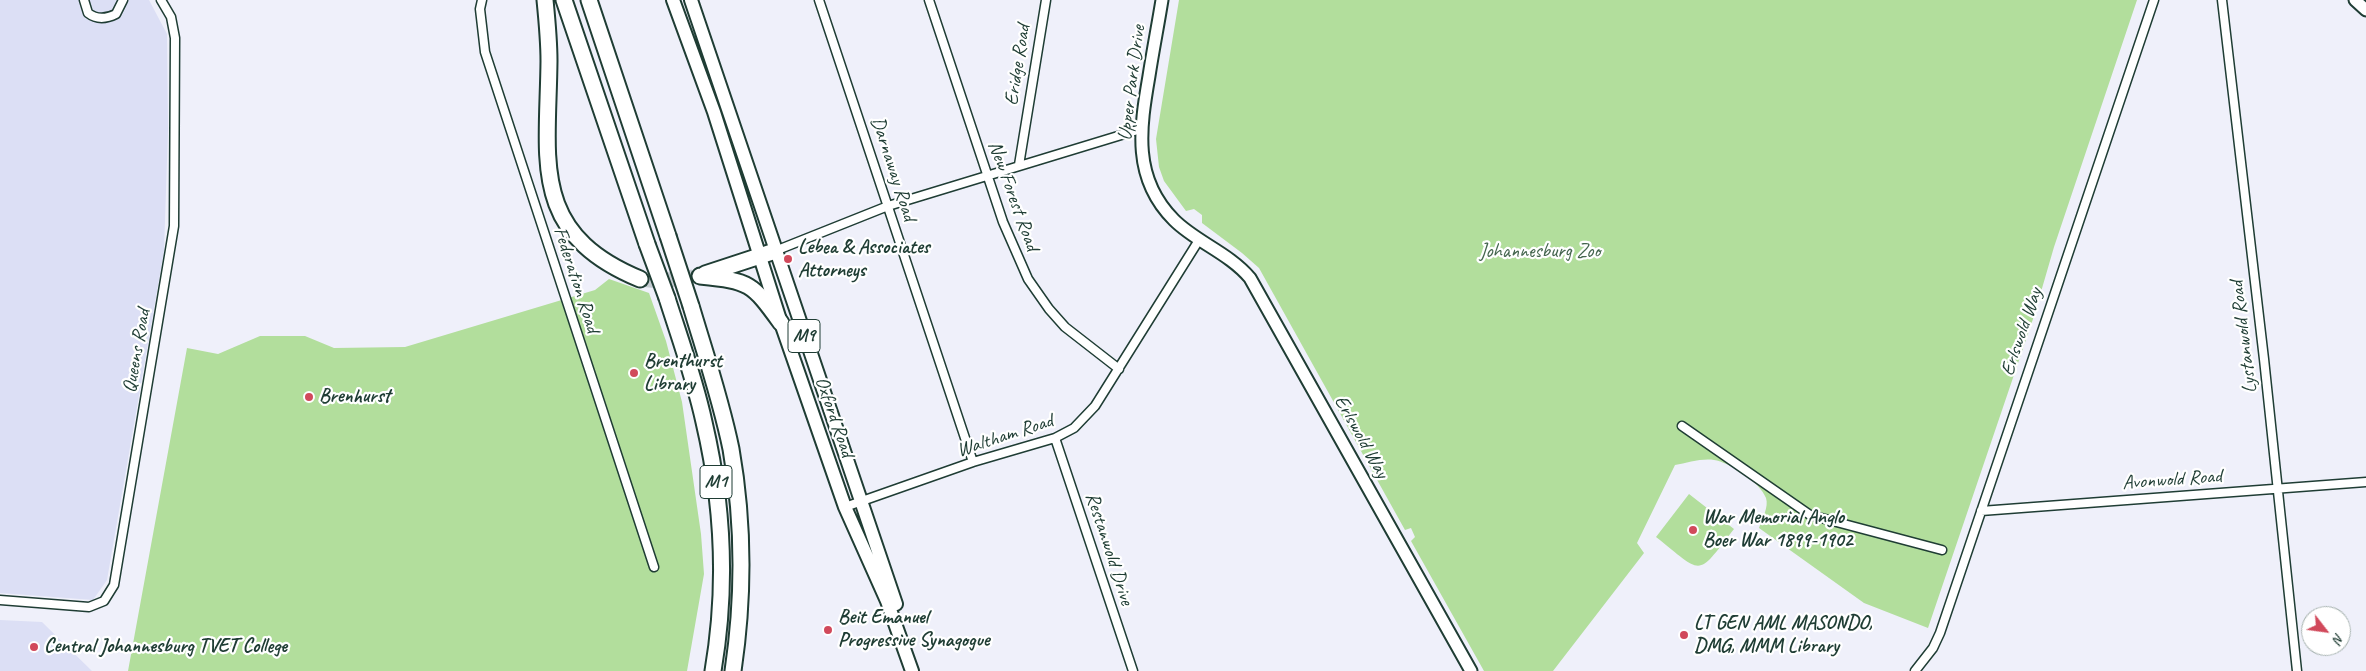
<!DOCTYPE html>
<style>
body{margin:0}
#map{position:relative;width:2366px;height:671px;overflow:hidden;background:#eff0fa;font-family:Caveat,sans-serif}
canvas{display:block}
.north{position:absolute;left:2301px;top:606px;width:50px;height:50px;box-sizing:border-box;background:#fff;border:1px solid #a5b1ae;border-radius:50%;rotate:120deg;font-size:14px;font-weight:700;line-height:20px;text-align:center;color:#1f3d34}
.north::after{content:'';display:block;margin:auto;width:18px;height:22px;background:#d1495b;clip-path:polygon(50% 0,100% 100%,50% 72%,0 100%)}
</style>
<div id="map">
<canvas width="2366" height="671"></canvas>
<div class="north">N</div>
</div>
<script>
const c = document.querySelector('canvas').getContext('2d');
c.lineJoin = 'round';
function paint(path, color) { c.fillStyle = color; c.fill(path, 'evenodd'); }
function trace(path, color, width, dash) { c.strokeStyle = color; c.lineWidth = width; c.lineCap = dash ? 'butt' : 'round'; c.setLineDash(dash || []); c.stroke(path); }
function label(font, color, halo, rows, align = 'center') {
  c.font = font + ' Caveat,sans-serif'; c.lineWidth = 4.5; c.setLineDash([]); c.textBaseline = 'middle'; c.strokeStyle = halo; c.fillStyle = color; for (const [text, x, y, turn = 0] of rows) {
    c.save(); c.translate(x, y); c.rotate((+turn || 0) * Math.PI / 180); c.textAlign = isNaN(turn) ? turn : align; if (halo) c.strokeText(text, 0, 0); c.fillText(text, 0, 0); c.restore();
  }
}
const built = new Path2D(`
 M0,0H149L167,34L168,130L164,251L107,580L93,600L0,593Z
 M0,620L42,622L92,671H0Z`);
const green = new Path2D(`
 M1179,0H2137L2054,247L2034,316L1928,628L1864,603L1759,528C1762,519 1769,507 1766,498C1760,482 1729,462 1714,460C1702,458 1687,463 1675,465L1637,543L1644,553L1553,671H1484L1411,541L1415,537L1411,528L1405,530L1259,268L1242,253L1202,223V215L1194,209L1186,211L1164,181L1159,167L1156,139Z
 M609,279L649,293L666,341L682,402L701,534L704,574L687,671H128L187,348L218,354L260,336H305L334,348L405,347L595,290Z
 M1689,494L1734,529C1696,578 1704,575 1656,537Z`);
const highwayTunnel = new Path2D(`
 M640,279L658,281L693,277`);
const street = new Path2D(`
 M84,0L88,13C97,20 106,19 116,14L123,0
 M482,0L480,9L485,52L654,567
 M819,0L973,462
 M929,0L1003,222L1028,279L1049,309L1065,327L1119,369
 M2222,0L2264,359L2297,671
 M1019,165L1046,0
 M775,251L888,206L1141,129
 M1682,426L1810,515L1942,550
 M1055,438L1133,671
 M845,507L973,462L1055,438L1074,428L1095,406L1199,240
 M1981,511L2366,482
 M0,600L89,607L104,601L114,585L174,226L175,38L171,17L161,0
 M1915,671L1933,648L1940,633L2154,0`);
const secondary = new Path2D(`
 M1162,0C1158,25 1153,50 1149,76C1140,128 1132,178 1174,220C1196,242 1229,253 1250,278L1471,671
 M2355,0L2366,10`);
const primary = new Path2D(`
 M673,0L714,112L781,323L845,507L887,601L912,671
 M691,0L896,604`);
const highway = new Path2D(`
 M545,0C547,20 549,41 549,61C548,161 529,233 640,279
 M564,0L647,244
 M589,0L668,236
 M705,274L775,251
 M700,276C750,281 752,283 781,323
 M667,298C680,339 695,380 704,422C723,503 727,589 713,671
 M691,306C705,353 721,400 731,449C744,523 744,597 733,671`);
const highwayBridge = new Path2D(`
 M668,236L691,306
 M647,244L667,298`);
const markers = [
 [788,259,5,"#d1495b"],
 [634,373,5,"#d1495b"],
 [309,397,5,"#d1495b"],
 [1693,530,5,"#d1495b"],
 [828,630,5,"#d1495b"],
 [1684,635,5,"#d1495b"],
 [34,647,5,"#d1495b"]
];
const shields = [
 [804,336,32],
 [716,482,32]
];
const shieldNames = [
 ["M9",804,336],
 ["M1",716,482]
];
const streetNames = [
 ["Eridge Road",1018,65,-81],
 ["Upper Park Drive",1132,83,-83],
 ["Darnaway Road",893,169,72],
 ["New Forest Road",1013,196,70],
 ["Federation Road",576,280,72],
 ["Erlswold Way",2022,332,-71],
 ["Lystanwold Road",2244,337,-97],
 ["Queens Road",137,351,-80],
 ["Oxford Road",834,417,71],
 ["Waltham Road",1005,436,-18],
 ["Erlswold Way",1361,437,61],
 ["Avonwold Road",2172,480,-4],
 ["Restanwold Drive",1109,549,72]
];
const poiNames = [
 ["Lebea & Associates",798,248],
 ["Attorneys",798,271],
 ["Brenthurst",644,362],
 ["Library",644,385],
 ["Brenhurst",319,397],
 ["War Memorial Anglo",1703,518],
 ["Boer War 1899-1902",1703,541],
 ["Beit Emanuel",838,618],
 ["Progressive Synagogue",838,641],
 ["LT GEN AML MASONDO,",1694,624],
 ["DMG, MMM Library",1694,647],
 ["Central Johannesburg TVET College",44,647]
];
const parkNames = [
 ["Johannesburg Zoo",1540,252]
];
paint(built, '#dcdff5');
paint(green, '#b2de9c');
trace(highwayTunnel, '#c5ccd2', 15, [15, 8]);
trace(street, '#1f3d34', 11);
trace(secondary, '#1f3d34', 15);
trace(primary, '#1f3d34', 16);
trace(highway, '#1f3d34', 19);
trace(street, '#fff', 8);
trace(secondary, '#fff', 11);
trace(primary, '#fff', 12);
trace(highway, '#fff', 15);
trace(highwayBridge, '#1f3d34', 19, []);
trace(highwayBridge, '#fff', 15);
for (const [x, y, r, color] of markers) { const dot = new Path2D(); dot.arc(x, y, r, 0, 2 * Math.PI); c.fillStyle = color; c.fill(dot); trace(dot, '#fff', 2); }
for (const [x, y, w] of shields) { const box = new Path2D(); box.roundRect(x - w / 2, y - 16.5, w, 33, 4); c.fillStyle = '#fff'; c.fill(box); trace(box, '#1f3d34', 1); }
label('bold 19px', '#1f3d34', null, shieldNames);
label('20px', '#1f3d34', '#fff', streetNames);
label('bold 20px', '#1f3d34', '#fff', poiNames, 'left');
label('20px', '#44654e', '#fff', parkNames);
</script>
